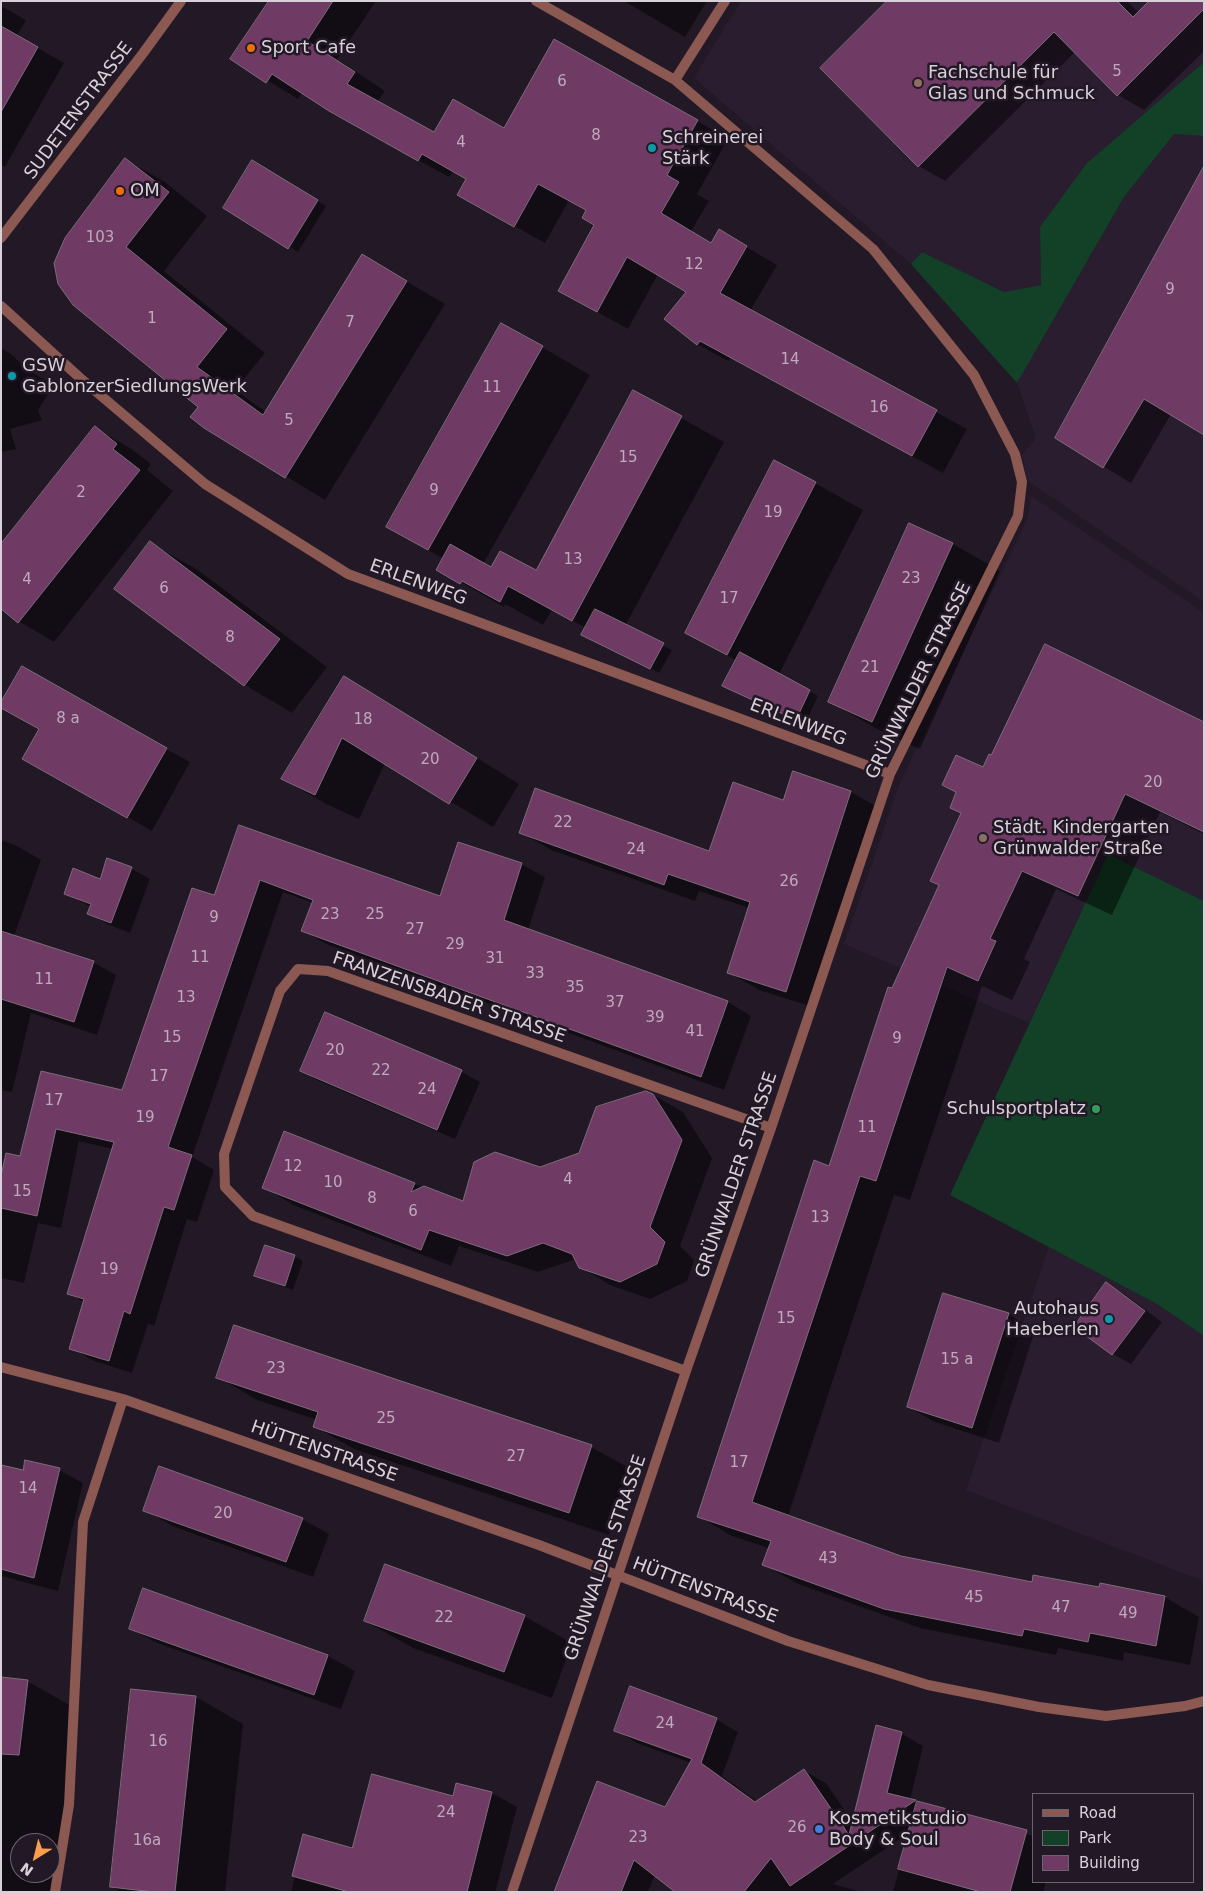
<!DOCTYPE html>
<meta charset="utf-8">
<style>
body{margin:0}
#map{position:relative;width:1205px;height:1893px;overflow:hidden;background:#231926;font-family:"DejaVu Sans",sans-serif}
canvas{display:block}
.frame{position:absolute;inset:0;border:2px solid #d8d1da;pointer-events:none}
.legend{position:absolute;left:1032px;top:1793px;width:162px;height:90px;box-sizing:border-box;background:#231926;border:1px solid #6b636e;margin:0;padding:6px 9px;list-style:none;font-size:15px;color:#d8d1da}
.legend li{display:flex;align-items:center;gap:10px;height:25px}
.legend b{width:25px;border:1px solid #6b636e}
.north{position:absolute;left:10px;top:1833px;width:50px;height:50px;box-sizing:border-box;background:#231926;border:1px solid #6b636e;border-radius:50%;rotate:216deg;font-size:14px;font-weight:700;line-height:20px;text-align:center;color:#d8d1da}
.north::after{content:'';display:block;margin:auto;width:18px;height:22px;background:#f8a04b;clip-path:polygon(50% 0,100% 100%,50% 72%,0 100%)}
</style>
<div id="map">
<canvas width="1205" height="1893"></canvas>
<div class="frame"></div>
<ul class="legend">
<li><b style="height:6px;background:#8b5852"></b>Road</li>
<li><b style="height:14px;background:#124127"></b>Park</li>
<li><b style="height:14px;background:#6f3a64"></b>Building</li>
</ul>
<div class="north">N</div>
</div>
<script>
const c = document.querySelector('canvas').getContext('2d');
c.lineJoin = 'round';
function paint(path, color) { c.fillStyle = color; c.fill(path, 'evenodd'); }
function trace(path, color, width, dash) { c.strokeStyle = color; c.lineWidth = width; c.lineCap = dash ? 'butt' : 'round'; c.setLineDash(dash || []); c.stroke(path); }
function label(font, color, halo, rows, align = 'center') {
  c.font = font + ' "DejaVu Sans",sans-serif'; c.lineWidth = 5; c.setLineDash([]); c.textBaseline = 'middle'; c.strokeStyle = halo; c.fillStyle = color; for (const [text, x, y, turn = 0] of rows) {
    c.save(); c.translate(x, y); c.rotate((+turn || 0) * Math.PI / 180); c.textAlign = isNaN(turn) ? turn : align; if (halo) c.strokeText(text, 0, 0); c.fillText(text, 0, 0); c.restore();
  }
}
const built = new Path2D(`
 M741,1H1204V62L1086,164L1040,227L1041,285L1004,292L922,252L911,264L694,78Z
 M1174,134L1204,136V602L1027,480L1022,455L1036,438L1017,383L1124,197Z
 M1031,496L1204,613V901L1108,854L1029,1023L844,944L900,783L1027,520Z
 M1049,1247L1157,1304L1204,1336V1581L966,1490Z`);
const green = new Path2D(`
 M1204,62V136L1174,134L1124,197L1017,383L911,264L922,252L1004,292L1041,285L1040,227L1086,164Z
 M1108,854L1204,901V1336L1157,1304L950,1195Z`);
const shadow = new Path2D(`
 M270,1H376L337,59L385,91L377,102L435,134L697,121L728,139L697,194L709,201L691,231L712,244L719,231L777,265L750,311L967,429L943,473L731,358L728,361L697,344L688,292L658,274L628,329L590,308L596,224L587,210L569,200L545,243L489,212L468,179L453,171L449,177L361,129L302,92L298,99L232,59Z
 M624,1H707L685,37Z
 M888,1H1127L1139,13L1204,1V51L1144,110L1118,95L1075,52L945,181L919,166Z
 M1,6L26,20L17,36L64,63L5,167L1,165Z
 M126,160L165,182L207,216L164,271L265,353L235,390L266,412L401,278L445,304L325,500L205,427L199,406L74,304Z
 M253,162L326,206L298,252L224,208Z
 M1204,183L1171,414L1131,483L1056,438Z
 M542,347L590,375L483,564L492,569L536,572L681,418L724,442L625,626L672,650L659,673L616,650L586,628L552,610L543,625L505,604L504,607L438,569L444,559L388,527Z
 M1,348L11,354L28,370L54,385L38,410L42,420L10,429L16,449L1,452Z
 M95,428L130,448L151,464L147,470L173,491L54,642L1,611V544Z
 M815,483L863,510L779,674L818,696L805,724L723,686L737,661L687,633Z
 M910,525L953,544L1000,571L920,749L877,729L830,702Z
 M150,543L198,570L327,667L292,713L245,685L116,589Z
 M388,703L519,784L493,827L385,763L359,819L326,804L283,779Z
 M1204,723V834L1160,812L1112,915L1056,889L1024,959L1030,962L1012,1000L982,986L910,1200L894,1195L788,1516L901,1557L1033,1583L1100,1589L1101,1584L1165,1597L1199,1617L1190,1665L1124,1652L1123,1661L1058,1648L1056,1655L920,1628L798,1584L763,1564L769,1548L732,1536L698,1516L830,1167L892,990L940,886L983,769Z
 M166,749L190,762L152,831L24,758Z
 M793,773L851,792L881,809L816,1008L759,990L728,972L749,908L699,891L695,901L551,850L520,832L710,853L784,801Z
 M240,826L441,898L521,864L545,877L528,930L728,1002L751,1016L724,1090L326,944L303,930L313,903L283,892L192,1157L214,1170L197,1222L187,1219L154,1326L148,1324L132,1373L94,1361L71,1348L85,1303L69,1293L113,1149L79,1141L61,1228L38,1223L24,1283L1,1278V1182L21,1158L42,1073L122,1092L215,896Z
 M1,840L17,846L41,860L14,936L93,962L116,975L97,1035L31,1013L12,1092L1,1090Z
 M108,860L132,869L150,879L130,933L107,924L89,913L91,907L65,893L101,880Z
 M326,1013L462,1072L480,1082L455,1139L319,1081L301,1070Z
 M653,1095L683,1112L712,1158L680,1246L694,1260L687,1281L650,1299L610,1285L580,1267L576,1261L573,1260L538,1272L459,1246L451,1266L293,1205L264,1187L414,1184L463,1203L540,1168L580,1154Z
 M294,1256L303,1261L293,1290L265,1280L256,1275Z
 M1106,1284L1124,1294L1162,1322L1131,1364L1113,1354L1075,1327Z
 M1008,1314L1035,1330L999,1443L935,1422L908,1407Z
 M218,1377L591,1447L631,1469L609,1535L354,1449L314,1426L317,1420L257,1400Z
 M1,1466L24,1471L59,1470L83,1483L58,1591L1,1576Z
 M145,1510L302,1519L329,1534L313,1577L172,1526Z
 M144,1590L328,1656L355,1671L341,1709L157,1643L130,1628Z
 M524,1616L572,1643L552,1698L413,1648L365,1621Z
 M1,1678L27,1681L75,1708L55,1892H1ZM20,1843H50V1873H20Z
 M196,1697L243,1724L225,1892H121L111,1886Z
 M716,1719L738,1732L722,1776L758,1802L804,1771L826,1783L853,1823L901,1733L923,1746L910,1800L1005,1829L1034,1836V1882H1046L1043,1892H893L909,1833L833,1884L861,1892H677L655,1875L648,1892H556L666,1809L691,1763L637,1743L615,1730Z
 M492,1793L517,1807L496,1890L498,1892H291L295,1876L353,1850L454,1797Z`);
const building = new Path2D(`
 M269,1H333L307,41L355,72L347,84L434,132L453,99L504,128L554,39L698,120L667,175L679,182L661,213L711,243L719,229L747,246L720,293L937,410L912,456L700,341L697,345L664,319L686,292L627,257L597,312L558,291L594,225L582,218L586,210L538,184L514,227L457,195L466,179L422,154L418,161L329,111L272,74L266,83L230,59Z
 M887,1H1117L1133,17L1149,1H1204V9L1117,96L1054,32L918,167L820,68Z
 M1,26L38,47L1,112Z
 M125,158L169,192L126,247L227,329L197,367L263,415L362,254L407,281L285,478L204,428L190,417L198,407L73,305L58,284L54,263L65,238Z
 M252,160L318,200L288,249L223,208Z
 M1204,166V435L1144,399L1103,468L1055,438Z
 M501,323L543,346L428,550L386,527Z
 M633,390L682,416L572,621L508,586L500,602L462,581L460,584L436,570L450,544L491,567L500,551L536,570Z
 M95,426L117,444L113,449L140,470L18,623L1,609V544Z
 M774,460L816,482L727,655L685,633Z
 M909,523L953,543L872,722L828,702Z
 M150,541L280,639L244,686L114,589Z
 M595,609L664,643L650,669L581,635Z
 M1045,644L1204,722V832L1125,794L1078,896L1022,871L990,939L996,941L978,981L947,967L876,1181L860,1176L752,1502L901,1556L1032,1582L1033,1575L1099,1587L1100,1583L1165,1596L1156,1646L1090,1633L1088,1642L1024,1629L1022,1636L884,1609L762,1565L771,1541L697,1517L814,1160L829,1166L888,987L892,988L939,885L930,881L961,813L950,808L956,792L942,785L956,755L983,767L989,754L991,755Z
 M740,652L810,690L796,720L722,686Z
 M22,666L167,748L127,818L22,759L39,729L1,708V702Z
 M344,676L477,758L449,804L342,738L315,795L281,779Z
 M793,771L851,791L786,992L727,973L750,902L668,874L664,885L519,833L535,788L709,851L733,782L783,800Z
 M239,825L440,896L458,842L522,863L504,920L728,1001L701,1077L301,931L313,900L260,880L168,1147L192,1155L174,1210L164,1207L130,1314L124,1311L109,1361L69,1349L84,1299L67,1294L114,1142L56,1129L37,1216L1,1208V1176L6,1153L20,1156L41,1071L122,1090L192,888L214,895Z
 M107,858L132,867L111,923L87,914L91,904L64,894L73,868L100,879Z
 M1,931L94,961L74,1022L1,999Z
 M325,1012L462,1070L437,1130L300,1071Z
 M646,1091L653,1094L682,1140L650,1227L665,1242L657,1264L620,1282L579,1268L572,1254L543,1243L507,1256L429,1230L421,1250L262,1188L284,1131L415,1183L411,1192L424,1186L463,1201L474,1162L495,1152L540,1167L579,1153L596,1107Z
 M265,1245L295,1255L285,1286L254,1276Z
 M1106,1282L1145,1311L1112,1355L1074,1327Z
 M943,1293L1009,1313L972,1428L907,1407Z
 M234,1325L592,1445L569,1513L313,1427L318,1412L216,1378Z
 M25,1460L60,1468L34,1578L1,1569V1465L23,1470Z
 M159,1466L303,1518L286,1562L143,1511Z
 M385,1564L525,1615L504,1672L364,1621Z
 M143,1588L328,1655L314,1695L129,1629Z
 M1,1677L28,1680L19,1755L1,1754Z
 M630,1686L717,1718L701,1763L755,1802L804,1769L849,1835L876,1725L902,1732L887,1793L916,1800L790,1886L771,1858L744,1892H675L634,1860L621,1892H554L597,1781L665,1807L692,1759L614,1731Z
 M131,1689L196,1696L175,1892H154L110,1887Z
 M372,1774L453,1796L456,1783L492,1792L467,1892H349L292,1876L303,1834L352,1848Z
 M917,1801L1027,1830L1010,1892H981L898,1869Z`);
const minor = new Path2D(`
 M675,80L725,1
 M1,306L79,377L205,484L348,574L890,774
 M1,1367L123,1399L539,1545L788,1641L928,1685L1039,1707L1106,1716L1185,1706L1204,1701
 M686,1371L253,1216L225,1187L224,1154L280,991L298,969L328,971L771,1128
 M55,1892L69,1805L83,1522L123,1399
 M512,1892L686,1371L771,1128L890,774L1018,516L1022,482L1015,454L974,375L873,249L675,80L536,1`);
const tertiary = new Path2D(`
 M1,238L144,52L181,1`);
const markers = [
 [251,48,5,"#e8710a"],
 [918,83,5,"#8d6e63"],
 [652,148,5,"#0f9aa8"],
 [120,191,5,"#e8710a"],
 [12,376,5,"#0f9aa8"],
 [983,838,5,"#8d6e63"],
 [1096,1109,5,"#2e9e5b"],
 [1109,1319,5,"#0f9aa8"],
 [819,1829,5,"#3f7fe0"]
];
const numberNames = [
 ["5",1117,72],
 ["6",562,82],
 ["8",596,136],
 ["4",461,143],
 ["103",100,238],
 ["12",694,265],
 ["9",1170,290],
 ["1",152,319],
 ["7",350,323],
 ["14",790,360],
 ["11",492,388],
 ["16",879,408],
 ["5",289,421],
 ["15",628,458],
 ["9",434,491],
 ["2",81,493],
 ["19",773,513],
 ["13",573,560],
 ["23",911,579],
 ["4",27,580],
 ["6",164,589],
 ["17",729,599],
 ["8",230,638],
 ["21",870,668],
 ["8 a",68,719],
 ["18",363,720],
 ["20",430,760],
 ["20",1153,783],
 ["22",563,823],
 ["24",636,850],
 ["26",789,882],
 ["23",330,915],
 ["25",375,915],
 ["9",214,918],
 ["27",415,930],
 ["29",455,945],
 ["11",200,958],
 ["31",495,959],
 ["33",535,974],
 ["11",44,980],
 ["35",575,988],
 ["13",186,998],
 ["37",615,1003],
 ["39",655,1018],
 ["41",695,1032],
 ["15",172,1038],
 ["9",897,1039],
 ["20",335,1051],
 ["22",381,1071],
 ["17",159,1077],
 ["24",427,1090],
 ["17",54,1101],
 ["19",145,1118],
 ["11",867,1128],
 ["12",293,1167],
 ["4",568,1180],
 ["10",333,1183],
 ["15",22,1192],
 ["8",372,1199],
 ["6",413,1212],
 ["13",820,1218],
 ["19",109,1270],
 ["15",786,1319],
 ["15 a",957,1360],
 ["23",276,1369],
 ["25",386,1419],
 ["27",516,1457],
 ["17",739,1463],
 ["14",28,1489],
 ["20",223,1514],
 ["43",828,1559],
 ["45",974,1598],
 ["47",1061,1608],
 ["49",1128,1614],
 ["22",444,1618],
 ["24",665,1724],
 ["16",158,1742],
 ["24",446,1813],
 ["26",797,1828],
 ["23",638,1838],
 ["16a",147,1841]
];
const poiNames = [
 ["Sport Cafe",261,48],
 ["Fachschule für",928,73],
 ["Glas und Schmuck",928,94],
 ["Schreinerei",662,138],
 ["Stärk",662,159],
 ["OM",130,191],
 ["GSW",22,366],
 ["GablonzerSiedlungsWerk",22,387],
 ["Städt. Kindergarten",993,828],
 ["Grünwalder Straße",993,849],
 ["Schulsportplatz",1086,1109,"right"],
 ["Autohaus",1099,1309,"right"],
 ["Haeberlen",1099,1330,"right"],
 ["Kosmetikstudio",829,1819],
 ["Body & Soul",829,1840]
];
const streetNames = [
 ["SUDETENSTRASSE",79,111,-53],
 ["ERLENWEG",418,583,20],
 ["GRÜNWALDER STRASSE",919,681,-64],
 ["ERLENWEG",798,723,21],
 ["FRANZENSBADER STRASSE",449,998,19],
 ["GRÜNWALDER STRASSE",737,1175,-71],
 ["HÜTTENSTRASSE",324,1452,19],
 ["GRÜNWALDER STRASSE",606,1558,-71],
 ["HÜTTENSTRASSE",705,1591,21]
];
paint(built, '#2b1d30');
paint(green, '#124127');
paint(shadow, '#0007');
paint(building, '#6f3a64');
trace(building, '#7e6c79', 1);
trace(minor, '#8b5852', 10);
trace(tertiary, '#8b5852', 10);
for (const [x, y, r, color] of markers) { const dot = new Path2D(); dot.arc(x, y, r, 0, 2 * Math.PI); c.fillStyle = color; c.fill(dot); trace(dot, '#231926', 2); }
label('15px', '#beabbc', null, numberNames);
label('18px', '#d8d1da', '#231926', poiNames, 'left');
label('18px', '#d8d1da', '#231926', streetNames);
</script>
